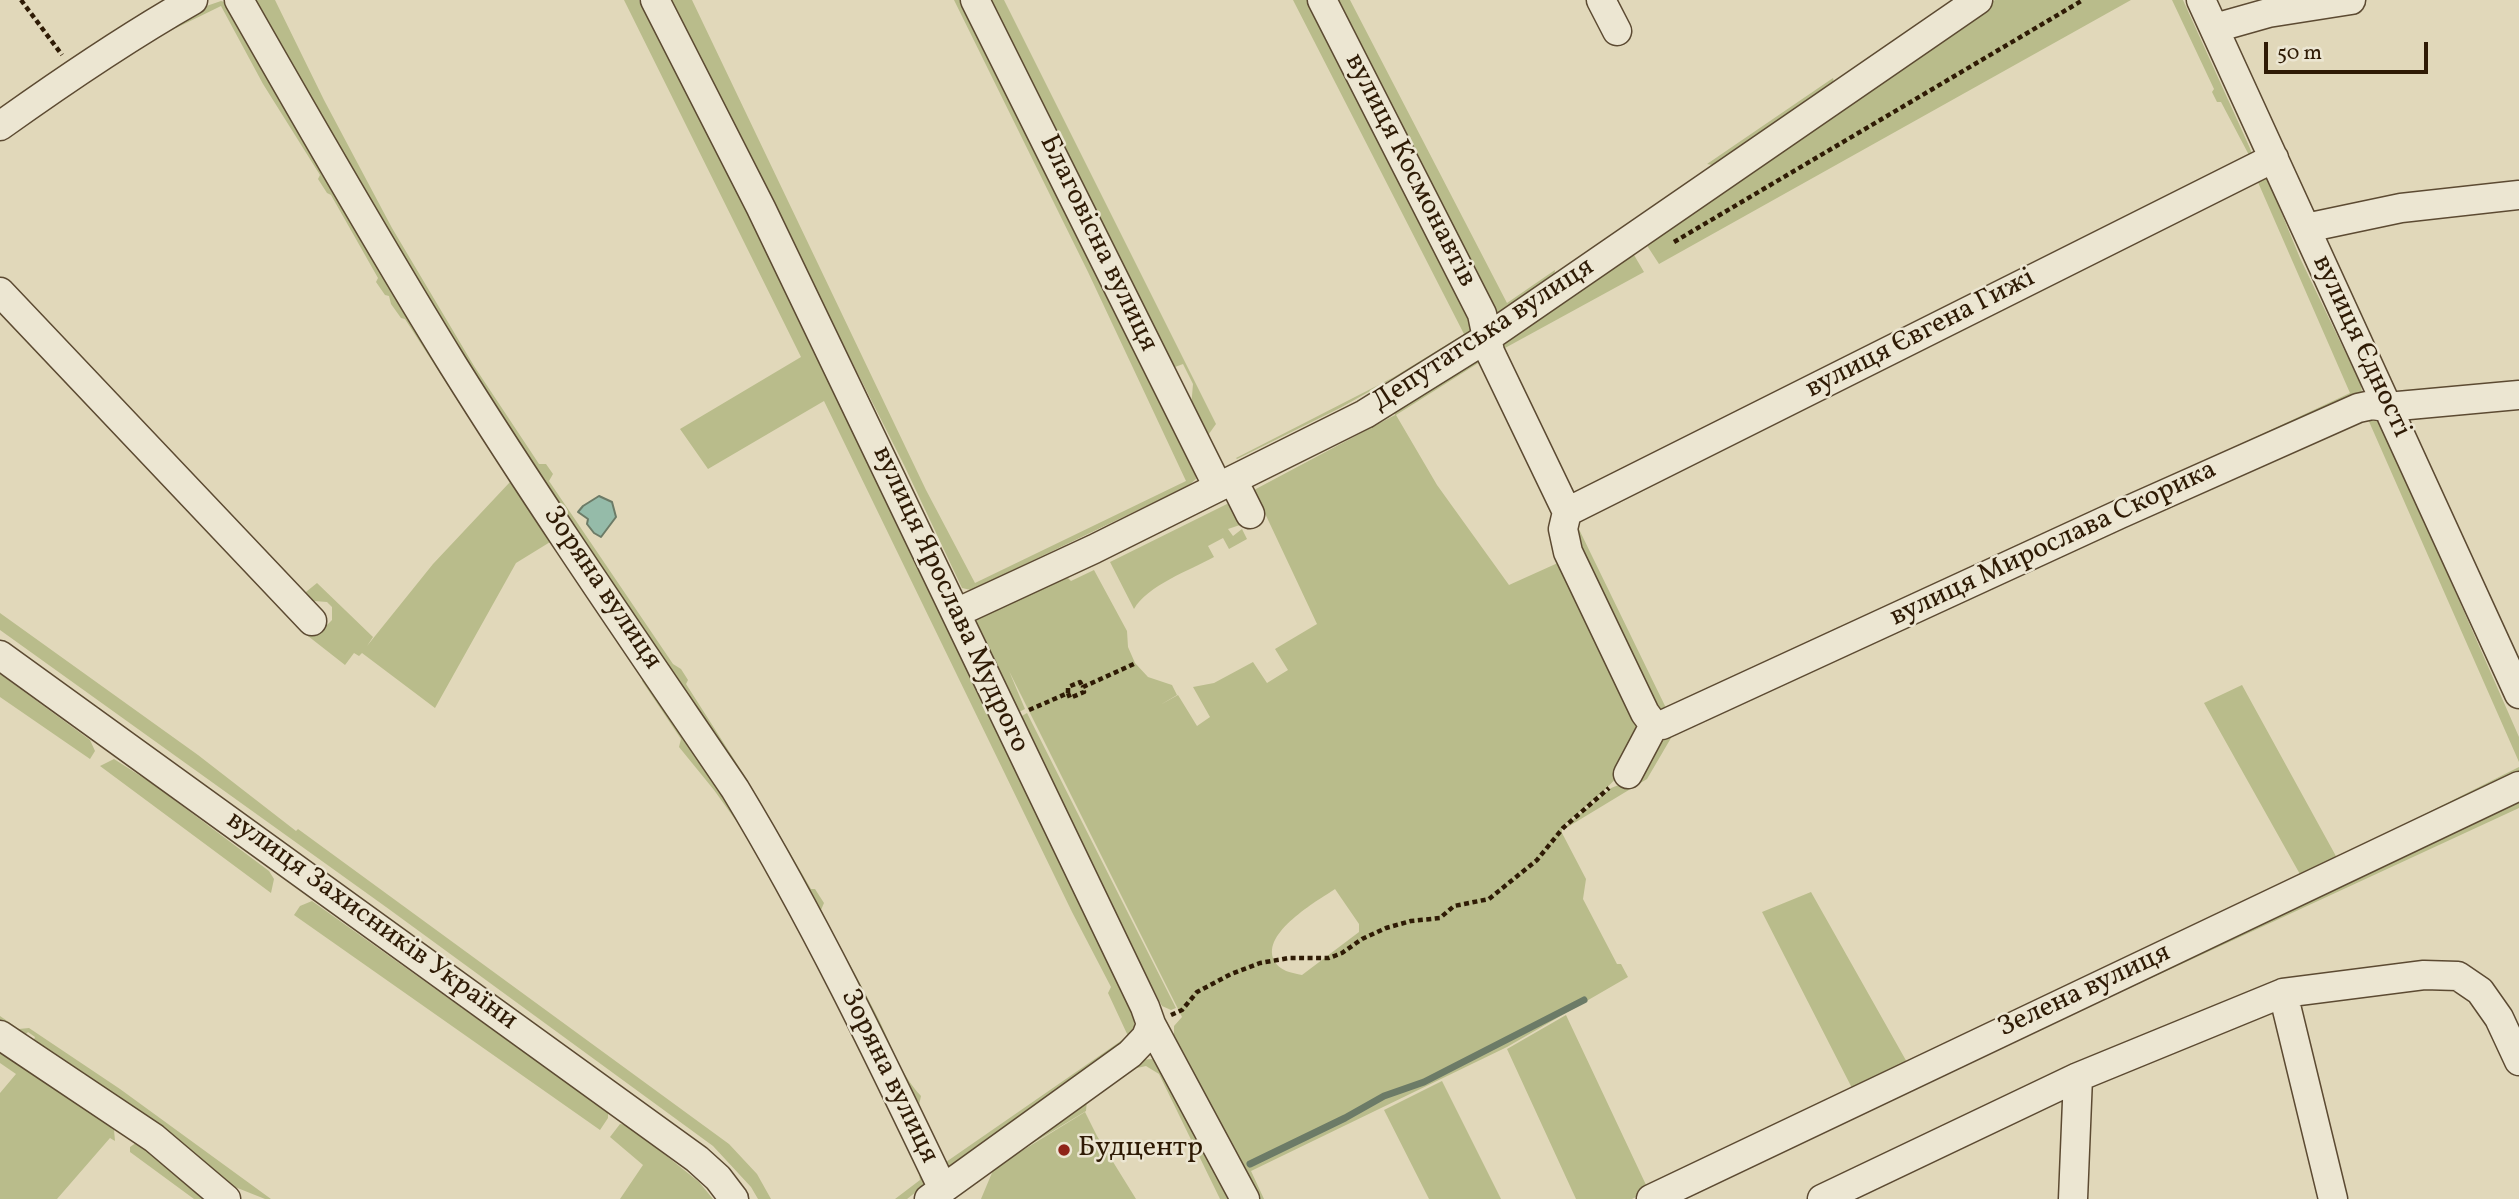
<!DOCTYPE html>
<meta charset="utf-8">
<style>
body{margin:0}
#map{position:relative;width:2519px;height:1199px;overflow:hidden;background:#e1d8ba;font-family:Vollkorn,serif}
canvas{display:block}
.scale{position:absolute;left:2264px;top:42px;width:164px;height:32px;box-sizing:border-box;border:4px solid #2f1b05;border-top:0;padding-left:9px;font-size:21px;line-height:24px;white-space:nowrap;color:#2f1b05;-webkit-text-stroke:5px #ece6d2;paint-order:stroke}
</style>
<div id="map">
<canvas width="2519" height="1199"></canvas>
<div class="scale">50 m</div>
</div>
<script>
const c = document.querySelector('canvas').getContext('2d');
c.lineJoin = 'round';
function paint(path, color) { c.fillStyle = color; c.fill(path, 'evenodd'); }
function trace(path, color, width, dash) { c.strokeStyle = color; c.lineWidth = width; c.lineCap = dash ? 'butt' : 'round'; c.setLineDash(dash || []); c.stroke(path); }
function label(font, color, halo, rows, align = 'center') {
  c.font = font + ' Vollkorn,serif'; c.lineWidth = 5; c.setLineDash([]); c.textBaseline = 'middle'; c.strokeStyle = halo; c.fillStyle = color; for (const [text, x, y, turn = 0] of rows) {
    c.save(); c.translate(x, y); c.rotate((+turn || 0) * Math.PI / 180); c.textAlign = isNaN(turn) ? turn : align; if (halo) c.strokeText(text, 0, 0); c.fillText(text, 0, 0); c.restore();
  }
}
const green = new Path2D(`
 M256,0H275L324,100L392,228L474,366L539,464H546L553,474L549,481L673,664L681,669L688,680L686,684L748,781L811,889H815L824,903L821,910C839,945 859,980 877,1016C891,1043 900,1074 921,1096L919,1105L946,1162L1128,1036L1108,993L1111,987L1072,912L824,401L708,469L680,429L801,357L624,0H639L741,198L863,446L916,564L1135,1011L1134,1028L1129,1039L947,1169L906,1092L316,121Z
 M669,0H692L926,490L975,583L1186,481L1088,272L954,0H970L1194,464L1196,479L1188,486L971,590L962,588L904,465Z
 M984,0H1004L1216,424L1206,438L1191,408L1193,384L1183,364L1175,367L1171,366Z
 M1293,0H1314L1466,304L1472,330L1470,335L1340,408L1237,459L1236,458L1394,377L1464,334Z
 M1335,0H1350L1507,303L1555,270L1554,277L1501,315L1492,310L1426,171Z
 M1995,0H2131L1659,264L1646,244L1898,70Z
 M2172,0H2183L2249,146L2253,156L2250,160L1944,319L1747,413L1578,498L1567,495L1525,413L1520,394L1496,346L1500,340L1626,253L1634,255L1644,272L1505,348L1572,493L1576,495L1906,333L2250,157L2221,102H2217L2212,92L2214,89Z
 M221,1C243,5 251,32 259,50L415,318L503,458L737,806L781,878L841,989L893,1096L924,1169L925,1185L907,1199H895L920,1180L918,1168L884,1092L841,1005L752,843L714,790L679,747L681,739L642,681L643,679L555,539L516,563L435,708L362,653L359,656L354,653L345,665L308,636L111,428L0,305V301L172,488L307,626L320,629L325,627L332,620V607L327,602L301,600L292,594L72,366L49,337L0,286V278L128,421L301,596L317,583L373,637L367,646L433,564L510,482L405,319L401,318L391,304L389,296L385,295L376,282L378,278L331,195L327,193L318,179L320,175L263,84L221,6L129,51L0,140V137C64,92 148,23 221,1Z
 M1833,78L1835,87L1745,147L1712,165L1707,164Z
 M2252,173L2263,174L2268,180L2300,258L2361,385L2362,393L2358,399L2099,513L1919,599H1913L1970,570L2350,393L2257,180L2096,258L1913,353L1843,384L1781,417L1715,447L1574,519L1667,710C1745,677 1821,641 1898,606L1885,616L1827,641L1682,712L1670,716L1662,714L1645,700L1575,554L1568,527L1570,516L1698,448L1714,445L1727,434L1940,336L2045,284L2100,252Z
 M1479,357L1487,359L1491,365L1556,507L1554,524L1565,559L1636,714C1637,721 1640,729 1638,736C1632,775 1589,802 1562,827V833L1586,879L1583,899L1617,964H1621L1628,977L1507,1047L1251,1171L1264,1199H1256L1174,1036V1026L1182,1017L1009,671L1025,709L1017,713L1010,710L973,627L978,616L985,609L1068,578L1071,581L1094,570L1127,631L1128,647L1135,663L1148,677L1172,685L1177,695L1160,705L1178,695L1197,726L1210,717L1193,687L1214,683L1253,662L1267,683L1288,670L1275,649L1317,624L1254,490L1395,415L1393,410ZM1480,362L1552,510L1549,524L1560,562L1509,585L1437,485L1396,415ZM1335,889L1359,924V932L1302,975C1292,973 1279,971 1274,960C1261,933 1317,901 1335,889Z
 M2362,414L2375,417L2383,427L2519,737V762L2367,417C2242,470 2117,525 1994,583C1893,630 1794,680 1691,721L1739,697L1928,613L2153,504Z
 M1229,503L1240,525L1228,529L1233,536L1242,529L1247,539L1229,549L1223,538L1208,546L1214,557C1190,570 1147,586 1134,609L1110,562Z
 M0,613L198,755L296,831L298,829L729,1144L757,1174L771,1199H758L751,1187L713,1146L386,907L0,630Z
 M0,674L90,740L95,751L90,759L0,697Z
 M2242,685L2337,858L2519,767V773L1632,1199H1576L1507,1049L1566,1015L1647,1187L1853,1090L1762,912L1811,892L1908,1064L2301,876L2204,703Z
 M1027,713L1176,1008L1171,1010L1162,1006L1045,776L1020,717Z
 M1668,737L1671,738L1647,779L1566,828L1568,824L1611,788L1640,777L1662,740Z
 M114,759L153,784L269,871L274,879L271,893L100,766Z
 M2519,795V808L1708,1183Z
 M312,901L601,1107L608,1113V1118L600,1130L294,915L300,906Z
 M0,1016L19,1029L29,1028L120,1089L271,1199H265L230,1185L33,1042L35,1037L28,1032L23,1037L0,1026Z
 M0,1044L107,1120L114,1130L115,1141L110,1138L57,1199H0V1093L16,1074L0,1063Z
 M1152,1059L1158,1061L1232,1199H1220L1159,1074L1146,1066L1137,1068L1087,1100L1086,1111L995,1166L1139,1060Z
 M1442,1081L1501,1199H1429L1384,1110Z
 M1085,1112L1097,1136L1136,1199H981L994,1168Z
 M620,1124L628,1125L699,1182L713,1199H620L643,1165L610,1137Z
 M140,1140L216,1199H194L130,1152V1147Z`);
const water = new Path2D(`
 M599,496L612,502L616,517L601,537L594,533L587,524L588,519L578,512L583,506Z`);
const stream = new Path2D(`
 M1250,1164L1345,1118L1384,1096L1424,1082L1584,1000`);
const path = new Path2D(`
 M21,0L62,55
 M1674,242L2083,0
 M1068,693V687L1080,682L1083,687
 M1029,710L1068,693L1070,698L1084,692L1083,687L1136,663
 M1171,1015L1182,1010L1197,992L1231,974L1260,963L1289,958H1329L1342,953L1362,939L1386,928L1411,921L1440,918L1454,906L1489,899L1537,860L1563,828L1609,788`);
const minor = new Path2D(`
 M239,0C309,123 379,245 453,365C543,509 640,649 735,789C813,918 878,1053 943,1189
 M655,0L761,208L1145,1007L1151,1024L1245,1199
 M975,0L1218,487
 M1322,0L1482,314L1490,352L1567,512L1563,529L1568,552L1645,713L1654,725
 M1601,0L1617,31
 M2201,0L2519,694
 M2215,28L2268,13L2351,0
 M0,126C63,81 126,38 193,0
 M2306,228L2401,208L2519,195
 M0,292L312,621
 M1233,480L1250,514
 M1567,512L2274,158
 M956,613L1094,549L1365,414L1487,338L1978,0
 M0,655L697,1159L718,1178L734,1199
 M1628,774L1654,725H1662L2120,514L2358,408L2372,405L2387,407L2519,395
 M2283,993L2424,975L2458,976L2480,991L2499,1018L2519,1061
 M0,1035L154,1138L226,1199
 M929,1199L1130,1054L1146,1037L1151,1024
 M1651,1199L2519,786
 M1822,1199L2078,1077
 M2073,1199L2078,1077L2283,993L2333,1199`);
const markers = [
 [1064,1150,7,"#8f2418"]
];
const streetNames = [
 ["вулиця Космонавтів",1409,171,63],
 ["Благовісна вулиця",1097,244,64],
 ["вулиця Євгена Гижі",1921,335,-27],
 ["Депутатська вулиця",1484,336,-33],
 ["вулиця Єдності",2360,347,65],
 ["вулиця Мирослава Скорика",2054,545,-25],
 ["Зоряна вулиця",601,589,56],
 ["вулиця Ярослава Мудрого",949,600,65],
 ["вулиця Захисників України",371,922,36],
 ["Зелена вулиця",2085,992,-25],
 ["Зоряна вулиця",888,1077,64]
];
const poiNames = [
 ["Будцентр",1078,1150]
];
paint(green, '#b9bc8b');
paint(water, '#95bba9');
trace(water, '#6c7b67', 2);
trace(stream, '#6c7b67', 7);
trace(minor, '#5c4a32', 31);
trace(path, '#2f1b05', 4.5, [5, 3.5]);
trace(minor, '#ece6d2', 28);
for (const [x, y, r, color] of markers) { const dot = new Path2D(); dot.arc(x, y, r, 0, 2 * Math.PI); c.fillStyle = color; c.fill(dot); trace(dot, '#ece6d2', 2.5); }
label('28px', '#2f1b05', '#ece6d2', streetNames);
label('28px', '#2f1b05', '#ece6d2', poiNames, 'left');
</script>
